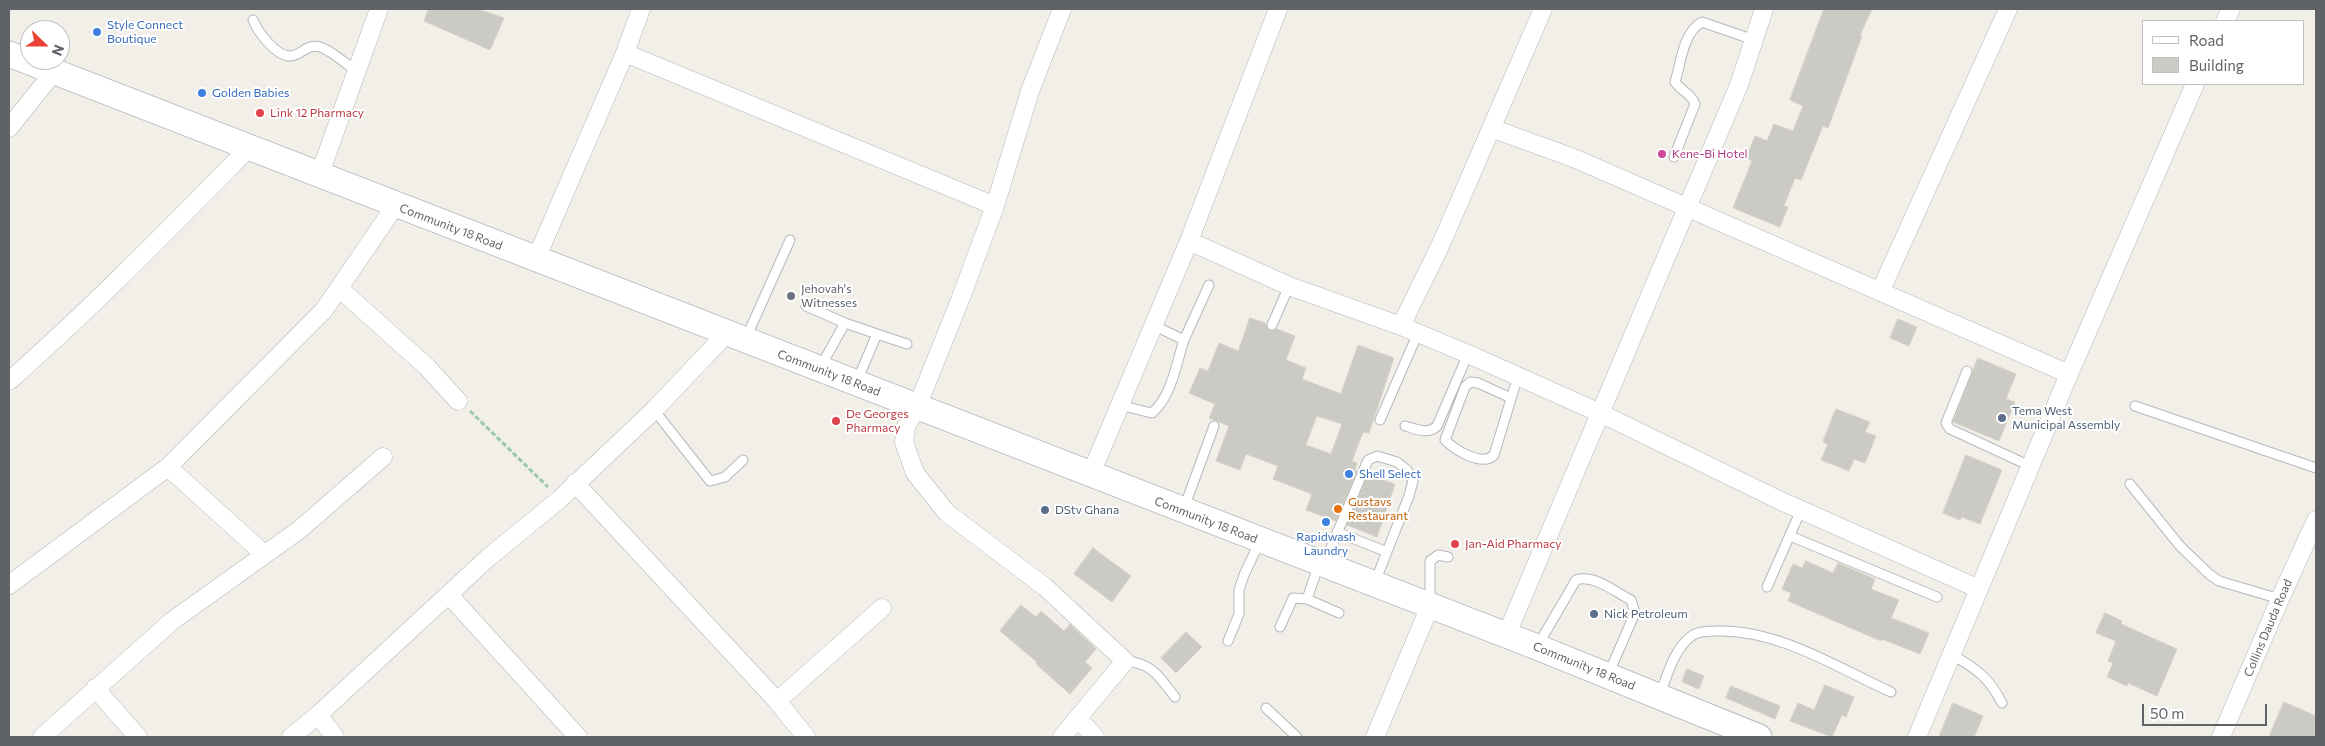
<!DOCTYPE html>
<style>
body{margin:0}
#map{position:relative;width:2325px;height:746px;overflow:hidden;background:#f1efe8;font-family:Commissioner,sans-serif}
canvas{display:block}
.frame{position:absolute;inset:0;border:10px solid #5f6368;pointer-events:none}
.legend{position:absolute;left:2142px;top:20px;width:162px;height:65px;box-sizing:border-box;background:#fff;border:1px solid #bfc1c3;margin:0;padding:6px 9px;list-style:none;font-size:15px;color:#5f6368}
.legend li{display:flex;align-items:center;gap:10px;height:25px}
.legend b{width:25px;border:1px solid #bfc1c3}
.north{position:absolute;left:20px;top:20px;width:50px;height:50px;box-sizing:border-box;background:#fff;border:1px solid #bfc1c3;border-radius:50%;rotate:112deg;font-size:14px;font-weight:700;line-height:20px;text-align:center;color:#5f6368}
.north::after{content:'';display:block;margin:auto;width:18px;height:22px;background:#ea4335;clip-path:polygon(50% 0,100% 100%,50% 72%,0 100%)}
.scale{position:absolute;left:2142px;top:704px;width:125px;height:22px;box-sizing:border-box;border:2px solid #5f6368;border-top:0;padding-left:6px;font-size:15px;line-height:18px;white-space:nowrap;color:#5f6368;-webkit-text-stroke:4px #fff;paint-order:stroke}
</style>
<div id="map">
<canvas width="2325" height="746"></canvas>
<div class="frame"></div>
<ul class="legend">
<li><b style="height:6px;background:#fff"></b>Road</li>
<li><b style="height:14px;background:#cccac5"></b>Building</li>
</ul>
<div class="north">N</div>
<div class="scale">50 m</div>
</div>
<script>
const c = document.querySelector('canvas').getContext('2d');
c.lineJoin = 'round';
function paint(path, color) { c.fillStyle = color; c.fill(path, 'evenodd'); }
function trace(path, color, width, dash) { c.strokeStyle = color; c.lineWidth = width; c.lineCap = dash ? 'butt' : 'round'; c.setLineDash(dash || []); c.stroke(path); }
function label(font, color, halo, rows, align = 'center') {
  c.font = font + ' Commissioner,sans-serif'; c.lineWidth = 4; c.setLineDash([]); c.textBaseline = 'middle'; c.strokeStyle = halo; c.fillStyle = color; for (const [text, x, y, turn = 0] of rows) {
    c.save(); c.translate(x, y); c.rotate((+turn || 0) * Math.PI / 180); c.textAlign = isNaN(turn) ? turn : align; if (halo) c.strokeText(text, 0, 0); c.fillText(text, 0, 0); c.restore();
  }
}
const building = new Path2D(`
 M429,9H478L504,18L490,50L424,21Z
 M1824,9H1872L1860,35L1862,36L1828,128L1823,126L1801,180L1795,178L1784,206L1788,207L1780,227L1733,208L1752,161L1746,158L1755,136L1767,141L1774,124L1793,131L1803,106L1790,100Z
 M1250,318L1265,323L1270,331L1277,329L1295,336L1286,360L1306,368L1302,379L1341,394L1358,345L1394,358L1369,433L1363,432L1352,461L1357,463L1355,470L1357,471L1336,521L1306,510L1312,494L1273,479L1278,466L1246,454L1240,470L1216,461L1229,426L1209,418L1215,404L1189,393L1200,368L1208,371L1219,343L1238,351ZM1317,416L1342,424L1331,454L1306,445Z
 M1898,319L1917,327L1909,346L1890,338Z
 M1978,358L2016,374L2006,399L2015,402L1999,441L1953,422Z
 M1836,409L1870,422L1865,432L1876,436L1865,463L1854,459L1849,471L1821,460L1828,444L1823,442Z
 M1966,455L2002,470L1980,524L1962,517L1960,520L1943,513Z
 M1368,475L1395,484L1377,537L1347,525Z
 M1093,548L1131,576L1112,602L1074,574Z
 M1806,561L1833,573L1838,563L1875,579L1871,589L1899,600L1891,618L1929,633L1920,654L1882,639L1881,641L1788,601L1791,593L1782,589L1793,564L1802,568Z
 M1021,605L1036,617L1041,611L1064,631L1070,624L1096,649L1085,662L1092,668L1070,694L1036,664L1037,662L1000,631Z
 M2105,613L2122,621L2121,624L2177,649L2157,696L2128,683L2127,686L2107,677L2113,663L2108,661L2116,641L2096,633Z
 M1186,632L1202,647L1176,673L1161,658Z
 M1687,669L1704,676L1699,689L1682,682Z
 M1825,685L1854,697L1846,717L1842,715L1832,737L1790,721L1798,703L1814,710Z
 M1731,686L1780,706L1775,719L1726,698Z
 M2284,702L2316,716V737H2269Z
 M1953,703L1983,716L1974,737H1939Z`);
const path = new Path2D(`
 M470,411L548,487`);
const service = new Path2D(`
 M253,20C258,32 276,57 291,56C302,55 307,43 320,47C332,51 345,63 356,71
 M1674,157L1695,104C1692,94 1681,91 1675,82C1681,63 1683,32 1702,22L1754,40
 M806,306L845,323
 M1153,325L1184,340L1209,285
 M1272,325L1289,286
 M877,334L907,344
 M746,338L790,240
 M821,366L845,323L877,334L857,381
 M1967,371L1946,423L1950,429L2030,466
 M1511,398L1478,383L1470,382L1465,387L1445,440C1455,450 1482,467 1494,455L1518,376
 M1119,405L1152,413C1172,396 1176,364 1184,340
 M2135,406L2316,468
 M654,410L710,481L725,477L743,460
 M1380,420L1418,333
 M1405,426C1416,429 1428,435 1437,426L1468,354
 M2130,484L2180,546L2209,574L2219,581L2280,599
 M1184,508L1214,426
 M1337,532L1387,552
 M1790,536L1937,597
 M1325,562L1368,460L1377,456L1397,462L1407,470L1413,481L1409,496L1375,582
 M1319,564L1307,599L1339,613
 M1767,587L1801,510
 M1430,603V561L1438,555L1448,557
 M1280,627L1293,598L1307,599
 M1228,641L1239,614V590L1244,575L1260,541
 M1538,645L1576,580C1594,574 1615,592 1631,600L1635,613L1608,675
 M1951,654C1976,669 1988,676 2002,703
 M1125,661C1153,663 1159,677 1175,697
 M1660,694C1668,674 1674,648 1693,635C1698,632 1709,631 1716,631C1778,629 1836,667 1891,692
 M1266,708L1297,737`);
const minor = new Path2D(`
 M1062,9L1030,91L995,206L960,300L917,407L906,427L904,442L915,473L947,513L1045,587L1125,661L1062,737
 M2225,21L2231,9
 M625,53L995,206
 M9,128L53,73
 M1491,128L1576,159L2069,374
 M319,176L379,9
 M1189,241L1289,286L1401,326L1468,354L1600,413L1781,501L1979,589
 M536,259L625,53L641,9
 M340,289L427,367L458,401
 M1880,292L2008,9
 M1401,326L1441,244L1543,9
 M9,381C93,307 171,227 249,148
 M168,467L264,554
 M1090,476L1189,241L1278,9
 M575,483L777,701L806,737
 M9,585L168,467L324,310L395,206
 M449,595L578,737
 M1506,636L1739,85L1764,9
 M95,688L138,737
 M777,701L882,608
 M318,715L335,737
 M1078,719L1095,737
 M42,737L172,621L299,530L383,457
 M291,737L318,715L489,557L560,499L654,410L727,333
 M1375,737L1430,606
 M1917,737L2069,374L2195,84
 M2221,737L2280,599L2316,520`);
const secondary = new Path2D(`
 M9,54L1537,647L1759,737`);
const markers = [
 [97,32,5,"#3f7fe0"],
 [202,93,5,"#3f7fe0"],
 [260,113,5,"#e0444e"],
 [1662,154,5,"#d1479c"],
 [791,296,5,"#6b7280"],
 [2002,418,5,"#5c6f8a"],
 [836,421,5,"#e0444e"],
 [1349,474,5,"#3f7fe0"],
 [1338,509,5,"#e8710a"],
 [1045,510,5,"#5c6f8a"],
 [1326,522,5,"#3f7fe0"],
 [1455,544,5,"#e0444e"],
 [1594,614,5,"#5c6f8a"]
];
const shopNames = [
 ["Style Connect",107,25],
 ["Boutique",107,39],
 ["Golden Babies",212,93],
 ["Shell Select",1359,474],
 ["Rapidwash",1326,537,"center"],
 ["Laundry",1326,551,"center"]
];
const healthNames = [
 ["Link 12 Pharmacy",270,113],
 ["De Georges",846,414],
 ["Pharmacy",846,428],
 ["Jan-Aid Pharmacy",1465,544]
];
const hotelNames = [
 ["Kene-Bi Hotel",1672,154]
];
const streetNames = [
 ["Community 18 Road",451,227,21],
 ["Community 18 Road",829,373,21],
 ["Community 18 Road",1206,520,21],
 ["Collins Dauda Road",2268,628,-67],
 ["Community 18 Road",1584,666,22]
];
const worshipNames = [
 ["Jehovah's",801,289],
 ["Witnesses",801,303]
];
const serviceNames = [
 ["Tema West",2012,411],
 ["Municipal Assembly",2012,425],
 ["DStv Ghana",1055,510],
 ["Nick Petroleum",1604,614]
];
const foodNames = [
 ["Gustavs",1348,502],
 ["Restaurant",1348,516]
];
paint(building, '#cccac5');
trace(building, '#d6d1c6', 1);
trace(service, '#b5b8bc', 11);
trace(minor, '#b5b8bc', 19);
trace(secondary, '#b6babf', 27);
trace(path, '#9cc7a9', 3, [5, 2.5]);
trace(service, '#fff', 9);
trace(minor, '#fff', 18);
trace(secondary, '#fff', 25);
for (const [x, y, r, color] of markers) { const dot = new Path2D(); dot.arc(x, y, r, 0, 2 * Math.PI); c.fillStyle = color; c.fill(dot); trace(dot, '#fff', 2); }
label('12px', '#366cbe', '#fff', shopNames, 'left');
label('12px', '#be3a42', '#fff', healthNames, 'left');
label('12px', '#b23c85', '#fff', hotelNames, 'left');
label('12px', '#5f6368', '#fff', streetNames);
label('12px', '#5b616d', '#fff', worshipNames, 'left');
label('12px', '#4e5e75', '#fff', serviceNames, 'left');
label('12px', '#c56008', '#fff', foodNames, 'left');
</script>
